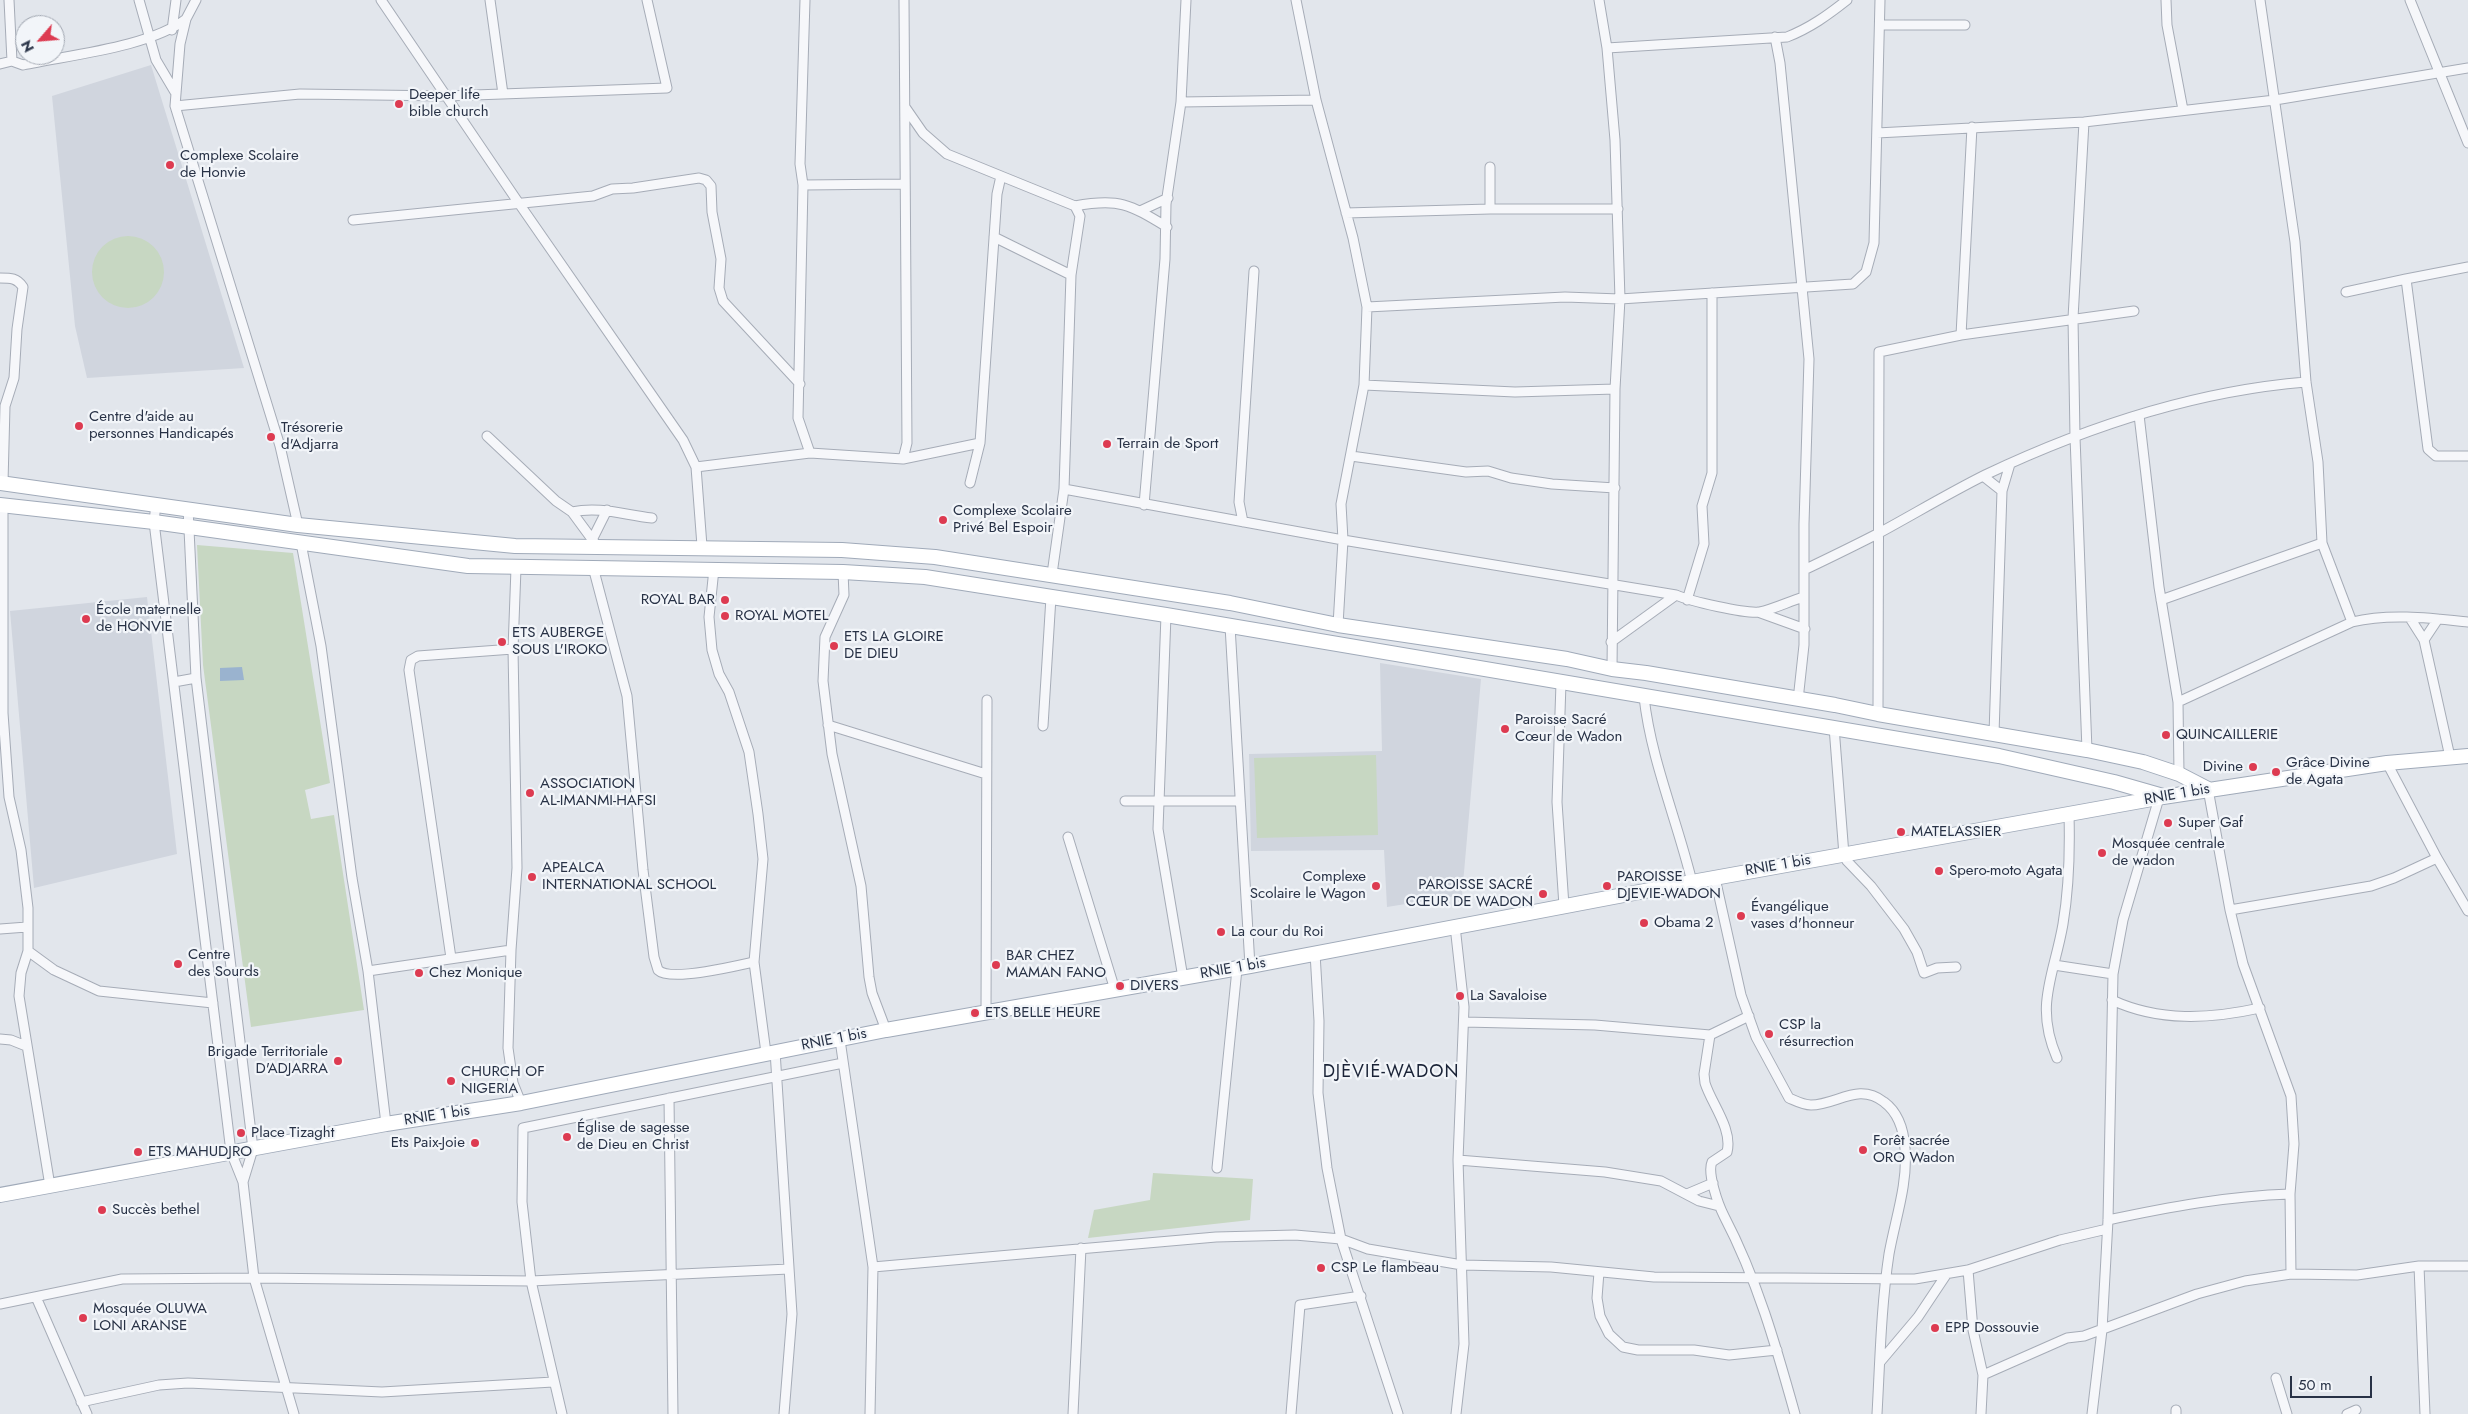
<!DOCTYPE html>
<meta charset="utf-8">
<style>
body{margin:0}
#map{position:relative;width:2468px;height:1414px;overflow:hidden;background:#e2e6ec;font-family:Jost,sans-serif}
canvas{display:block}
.north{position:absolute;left:15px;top:15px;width:50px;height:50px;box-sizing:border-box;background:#f2f5f9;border:1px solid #a1a7b1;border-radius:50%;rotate:243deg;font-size:14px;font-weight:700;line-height:20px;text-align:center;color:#283246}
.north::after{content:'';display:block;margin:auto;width:18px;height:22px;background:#dd3b51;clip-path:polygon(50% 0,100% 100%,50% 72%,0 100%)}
.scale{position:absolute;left:2290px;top:1376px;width:82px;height:22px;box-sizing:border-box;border:2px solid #283246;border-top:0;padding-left:6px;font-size:15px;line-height:18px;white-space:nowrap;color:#283246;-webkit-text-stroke:4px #f2f5f9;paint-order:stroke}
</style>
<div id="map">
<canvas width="2468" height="1414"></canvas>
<div class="north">N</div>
<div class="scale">50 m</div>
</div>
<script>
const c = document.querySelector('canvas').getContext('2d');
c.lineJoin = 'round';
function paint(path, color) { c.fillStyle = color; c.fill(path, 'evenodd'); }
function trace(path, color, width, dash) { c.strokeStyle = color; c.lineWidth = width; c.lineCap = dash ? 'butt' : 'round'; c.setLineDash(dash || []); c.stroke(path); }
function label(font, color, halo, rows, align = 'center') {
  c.font = font + ' Jost,sans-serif'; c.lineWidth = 4.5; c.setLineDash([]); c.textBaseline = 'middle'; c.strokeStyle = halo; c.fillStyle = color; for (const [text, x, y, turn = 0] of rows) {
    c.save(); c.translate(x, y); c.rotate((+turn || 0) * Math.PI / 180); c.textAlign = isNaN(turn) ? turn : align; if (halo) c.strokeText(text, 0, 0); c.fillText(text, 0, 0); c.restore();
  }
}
const built = new Path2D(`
 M151,65L244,368L87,378L75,326L52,96Z
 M147,597L177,854L34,888L10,611Z
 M1380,663L1481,679L1462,895L1387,907L1384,850L1251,851L1249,754L1382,751Z`);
const green = new Path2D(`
 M92 272a36 36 0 1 1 72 0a36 36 0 1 1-72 0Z
 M197,545L293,553L330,783L305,790L311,819L334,815L364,1010L251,1027L203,665Z
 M1376,755L1378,835L1257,838L1254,758Z
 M1153,1173L1253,1179L1250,1220L1088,1238L1094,1210L1150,1200Z`);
const water = new Path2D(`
 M242,667L244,680L220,681V668Z`);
const street = new Path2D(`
 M9,0L12,61
 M139,0L156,60L175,92
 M196,0L186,19L180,44L175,106L280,446L298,525
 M381,0L518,202L683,440L696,467L702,546
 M490,0L503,94
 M805,0L800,164L803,185L798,418L810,453
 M1296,0L1316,100L1353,238L1367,307L1364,385L1341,504L1343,540L1338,625
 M1599,0L1607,48L1615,140L1620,299L1615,389L1612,669
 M2166,0L2167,25L2183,110
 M2260,0L2295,242L2306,382L2318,462L2322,543L2352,622
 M2410,0L2468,143
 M1880,25H1965
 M172,30L176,0
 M1775,37L1780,63L1809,359L1804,524V645L1798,700
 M1607,48L1787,37C1810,28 1828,15 1847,0
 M0,64L12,61L23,65C69,55 150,47 186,19
 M1181,102L1186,0
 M175,106L300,94L447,96L667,88L647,0
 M905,107L923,133L947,154L1001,176L997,194L980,443L970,483
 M2084,122L2073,318L2075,437L2087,750
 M1877,133L2084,122L2275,100L2468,68
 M1001,176L1075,206L1080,216L1071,275L1064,489
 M803,185L904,184
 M1075,206C1119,198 1129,204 1167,227
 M1490,209V167
 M1140,211L1168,198
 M1346,213L1490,209H1618
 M353,220L593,196L612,189L633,188L699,178L706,180L711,186L712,212L721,259L719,288L723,301L800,384
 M994,237L1071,275
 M0,278C11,278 17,278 23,287L17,329L14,378L5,406L3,483
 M2406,279L2468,267
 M2346,292L2406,279L2428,449L2436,456H2468
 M1367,307L1565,297L1620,299L1853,284L1866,272L1874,243L1880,0
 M1961,335L1972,127
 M1364,385L1515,392L1615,389
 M2139,415L2159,587L2178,702L2179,774
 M487,436L556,501L572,512L597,546
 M1351,456L1466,472L1488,471L1511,478L1552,484L1615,488
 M903,459L907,443L904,0
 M696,467L810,453L903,459L980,443
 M1983,476L2002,491
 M156,504L154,522L231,1152L243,1182L254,1278L294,1414
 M3,505V713L9,797L21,850L28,908V951L21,973L19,996L50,1186
 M1144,505L1165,259L1166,204L1181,102L1316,100
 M188,508L196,678L253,1149L243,1182
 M572,512C600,506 624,515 652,518
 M1243,522L1239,502L1254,271
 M593,538L607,510
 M301,543L321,646L352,878L368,971L386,1124
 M593,567L627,696L643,870L654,957L658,970C670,982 736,966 754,962
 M516,568L513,649L517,868L511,950L508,1048L513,1083L521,1103
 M714,569L709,617L712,650L719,674L729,692L749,752L758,814L763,859L754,962L766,1053
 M1804,570C1829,558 1854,546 1879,533C1914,514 1949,493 1985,475C2086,427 2195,391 2306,382
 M843,572L844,595L825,637L823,681L832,754L861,886L869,977L872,993L886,1030
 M1052,574L1064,489L1343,540L1676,595C1690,601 1745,614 1760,612C1774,609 1790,601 1804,597
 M1687,600L1704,544L1702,506L1712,473V293
 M2161,600L2322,543
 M1758,612L1805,629
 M1166,615L1158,829L1183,978
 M2410,618L2424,640L2450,757
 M1230,626L1250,966
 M2424,640L2438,619
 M1611,642L1676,595
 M174,682L196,678
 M1561,683L1557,802L1564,906
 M1644,697C1651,760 1677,820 1692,882
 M2178,702L2352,622C2389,613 2430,618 2468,622
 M1878,714L1879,352L1961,335L2134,311
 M828,725L986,774
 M1043,726L1051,597
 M1834,727L1844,855L1847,861L1871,886L1904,929L1917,952L1924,973L1937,968L1956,967
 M1994,734L2002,491L2010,464
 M2387,763L2437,858L2468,911
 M2208,789L2230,910L2243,964L2291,1096L2294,1144L2290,1194L2291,1274
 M1125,801H1239
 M1068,837L1115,990
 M1715,878L1741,995L1756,1037L1789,1098C1796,1101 1803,1105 1811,1105C1837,1105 1858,1082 1884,1102C1899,1113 1904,1132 1905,1149C1908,1184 1895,1220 1889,1254C1881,1307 1880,1361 1877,1414
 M2230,910L2371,886L2394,878L2437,858
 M1455,926L1464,1007L1458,1160L1464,1344L1456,1414
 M0,929L27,927
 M28,951L54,970L99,991L213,1003
 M1315,953L1319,1021L1318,1093L1327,1168L1341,1239L1398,1414
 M451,958L409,670L411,660L418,656L513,649
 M2054,965L2113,974
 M368,971L511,950
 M2112,1000C2159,1022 2210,1019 2260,1008
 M986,1012L987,700
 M1464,1022L1595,1025L1710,1035L1749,1016
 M1710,1035L1704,1074L1705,1083C1711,1103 1733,1129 1727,1152L1712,1162C1707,1173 1718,1204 1724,1216C1757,1279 1776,1346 1795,1414
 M0,1039L11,1040L26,1046
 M840,1040L873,1267L870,1414
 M775,1051L792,1314L784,1414
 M2057,1058C2034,1005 2054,976 2063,924C2069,888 2070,850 2069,814
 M669,1098L673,1414
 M1458,1160L1605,1172L1661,1181L1699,1201L1719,1206
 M1217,1168L1237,969
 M1687,1194L1713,1183
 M2108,1220C2169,1207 2228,1196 2290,1194
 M2419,1266L2425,1414
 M873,1267L1216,1237L1295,1235L1341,1239L1368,1249L1462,1265L1551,1267L1654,1277L1915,1279L1968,1270L2060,1240L2107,1229
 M1968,1270L1973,1330L1983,1375L1981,1414
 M1599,1272L1597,1298L1600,1316L1609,1334L1623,1347L1638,1350H1694L1729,1355L1777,1350
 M36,1297L87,1414
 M0,1304L122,1279L254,1278L531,1281L789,1269
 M1880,1362L1918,1317L1946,1275
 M1983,1375L2067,1338L2084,1336L2197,1294L2245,1281L2291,1274L2357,1275L2419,1266H2468
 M2276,1378L2287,1414
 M81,1402L159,1385L188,1383L382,1392L553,1382
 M562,1414L531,1281L522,1202L523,1128L843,1063
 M1073,1414L1081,1248
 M1291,1414L1300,1305L1361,1296
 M2092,1414L2102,1330L2108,1220L2113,974L2123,920L2159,798
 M2176,1414V1410
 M2347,1414L2356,1410`);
const primary = new Path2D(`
 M0,483L298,525L515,546L842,550L935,557L1230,603L1338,625L1567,659L1612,669L1646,673L1835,705L1878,714L2087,750L2143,762L2179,774L2208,789
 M0,505L154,522L468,566L843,572L925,577L1166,615L1999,756L2114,782L2163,796
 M0,1195L386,1124L521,1103L886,1030L1250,966L1692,882L2163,797L2387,763L2468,756`);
const markers = [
 [399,104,5,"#dd3b51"],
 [170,165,5,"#dd3b51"],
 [79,426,5,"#dd3b51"],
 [271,437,5,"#dd3b51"],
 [1107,444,5,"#dd3b51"],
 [943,520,5,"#dd3b51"],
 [725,600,5,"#dd3b51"],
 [725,616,5,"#dd3b51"],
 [86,619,5,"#dd3b51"],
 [502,642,5,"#dd3b51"],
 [834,646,5,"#dd3b51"],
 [1505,729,5,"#dd3b51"],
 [2166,735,5,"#dd3b51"],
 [2253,767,5,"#dd3b51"],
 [2276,772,5,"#dd3b51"],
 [530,793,5,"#dd3b51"],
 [2168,823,5,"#dd3b51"],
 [1901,832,5,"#dd3b51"],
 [2102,853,5,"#dd3b51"],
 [1939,871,5,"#dd3b51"],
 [532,877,5,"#dd3b51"],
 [1376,886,5,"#dd3b51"],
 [1607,886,5,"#dd3b51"],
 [1543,894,5,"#dd3b51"],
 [1741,916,5,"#dd3b51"],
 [1644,923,5,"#dd3b51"],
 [1221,932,5,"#dd3b51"],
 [178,964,5,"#dd3b51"],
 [996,965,5,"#dd3b51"],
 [419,973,5,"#dd3b51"],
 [1120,986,5,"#dd3b51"],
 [1460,996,5,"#dd3b51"],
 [975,1013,5,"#dd3b51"],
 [1769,1034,5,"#dd3b51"],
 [338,1061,5,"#dd3b51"],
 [451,1081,5,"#dd3b51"],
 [241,1133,5,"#dd3b51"],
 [567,1137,5,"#dd3b51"],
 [475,1143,5,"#dd3b51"],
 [1863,1150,5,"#dd3b51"],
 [138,1152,5,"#dd3b51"],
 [102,1210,5,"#dd3b51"],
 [1321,1268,5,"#dd3b51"],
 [83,1318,5,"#dd3b51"],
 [1935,1328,5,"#dd3b51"]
];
const poiNames = [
 ["Deeper life",409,95],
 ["bible church",409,112],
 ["Complexe Scolaire",180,156],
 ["de Honvie",180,173],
 ["Centre d'aide au",89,417],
 ["personnes Handicapés",89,434],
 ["Trésorerie",281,428],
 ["d'Adjarra",281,445],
 ["Terrain de Sport",1117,444],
 ["Complexe Scolaire",953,511],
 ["Privé Bel Espoir",953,528],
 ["ROYAL BAR",715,600,"right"],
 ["École maternelle",96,610],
 ["de HONVIE",96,627],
 ["ROYAL MOTEL",735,616],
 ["ETS AUBERGE",512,633],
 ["SOUS L'IROKO",512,650],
 ["ETS LA GLOIRE",844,637],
 ["DE DIEU",844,654],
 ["Paroisse Sacré",1515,720],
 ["Cœur de Wadon",1515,737],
 ["QUINCAILLERIE",2176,735],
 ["Grâce Divine",2286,763],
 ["de Agata",2286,780],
 ["Divine",2243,767,"right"],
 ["ASSOCIATION",540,784],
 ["AL-IMANMI-HAFSI",540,801],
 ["Super Gaf",2178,823],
 ["MATELASSIER",1911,832],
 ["Mosquée centrale",2112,844],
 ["de wadon",2112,861],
 ["APEALCA",542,868],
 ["INTERNATIONAL SCHOOL",542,885],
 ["Spero-moto Agata",1949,871],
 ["Complexe",1366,877,"right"],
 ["Scolaire le Wagon",1366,894,"right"],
 ["PAROISSE",1617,877],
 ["DJEVIE-WADON",1617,894],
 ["PAROISSE SACRÉ",1533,885,"right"],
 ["CŒUR DE WADON",1533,902,"right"],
 ["Évangélique",1751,907],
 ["vases d'honneur",1751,924],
 ["Obama 2",1654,923],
 ["La cour du Roi",1231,932],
 ["Centre",188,955],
 ["des Sourds",188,972],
 ["BAR CHEZ",1006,956],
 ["MAMAN FANO",1006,973],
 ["Chez Monique",429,973],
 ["DIVERS",1130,986],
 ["La Savaloise",1470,996],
 ["ETS BELLE HEURE",985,1013],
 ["CSP la",1779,1025],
 ["résurrection",1779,1042],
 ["Brigade Territoriale",328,1052,"right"],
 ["D'ADJARRA",328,1069,"right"],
 ["CHURCH OF",461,1072],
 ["NIGERIA",461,1089],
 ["Église de sagesse",577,1128],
 ["de Dieu en Christ",577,1145],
 ["Place Tizaght",251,1133],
 ["Forêt sacrée",1873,1141],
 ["ORO Wadon",1873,1158],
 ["Ets Paix-Joie",465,1143,"right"],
 ["ETS MAHUDJRO",148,1152],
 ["Succès bethel",112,1210],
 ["CSP Le flambeau",1331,1268],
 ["Mosquée OLUWA",93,1309],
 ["LONI ARANSE",93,1326],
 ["EPP Dossouvie",1945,1328]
];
const streetNames = [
 ["RNIE 1 bis",2177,795,-10],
 ["RNIE 1 bis",1778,866,-10],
 ["RNIE 1 bis",1233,969,-10],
 ["RNIE 1 bis",834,1040,-11],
 ["RNIE 1 bis",437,1116,-9]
];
const quarterNames = [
 ["DJÈVIÉ-WADON",1391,1073]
];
paint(built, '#d0d5de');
paint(green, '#c7d7c2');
paint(water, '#9ab3cf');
trace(street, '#a6acb7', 11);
trace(primary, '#a0aab9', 16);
trace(street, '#f6f7fa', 9);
trace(primary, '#fff', 14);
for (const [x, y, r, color] of markers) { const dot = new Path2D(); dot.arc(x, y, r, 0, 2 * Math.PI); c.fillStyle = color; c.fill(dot); trace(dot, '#f2f5f9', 2); }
label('15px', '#283246', '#f2f5f9', poiNames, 'left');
label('15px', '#283246', '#f2f5f9', streetNames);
c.letterSpacing = '1px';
label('18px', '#1a2337', '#f2f5f9', quarterNames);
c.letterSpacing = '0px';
</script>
